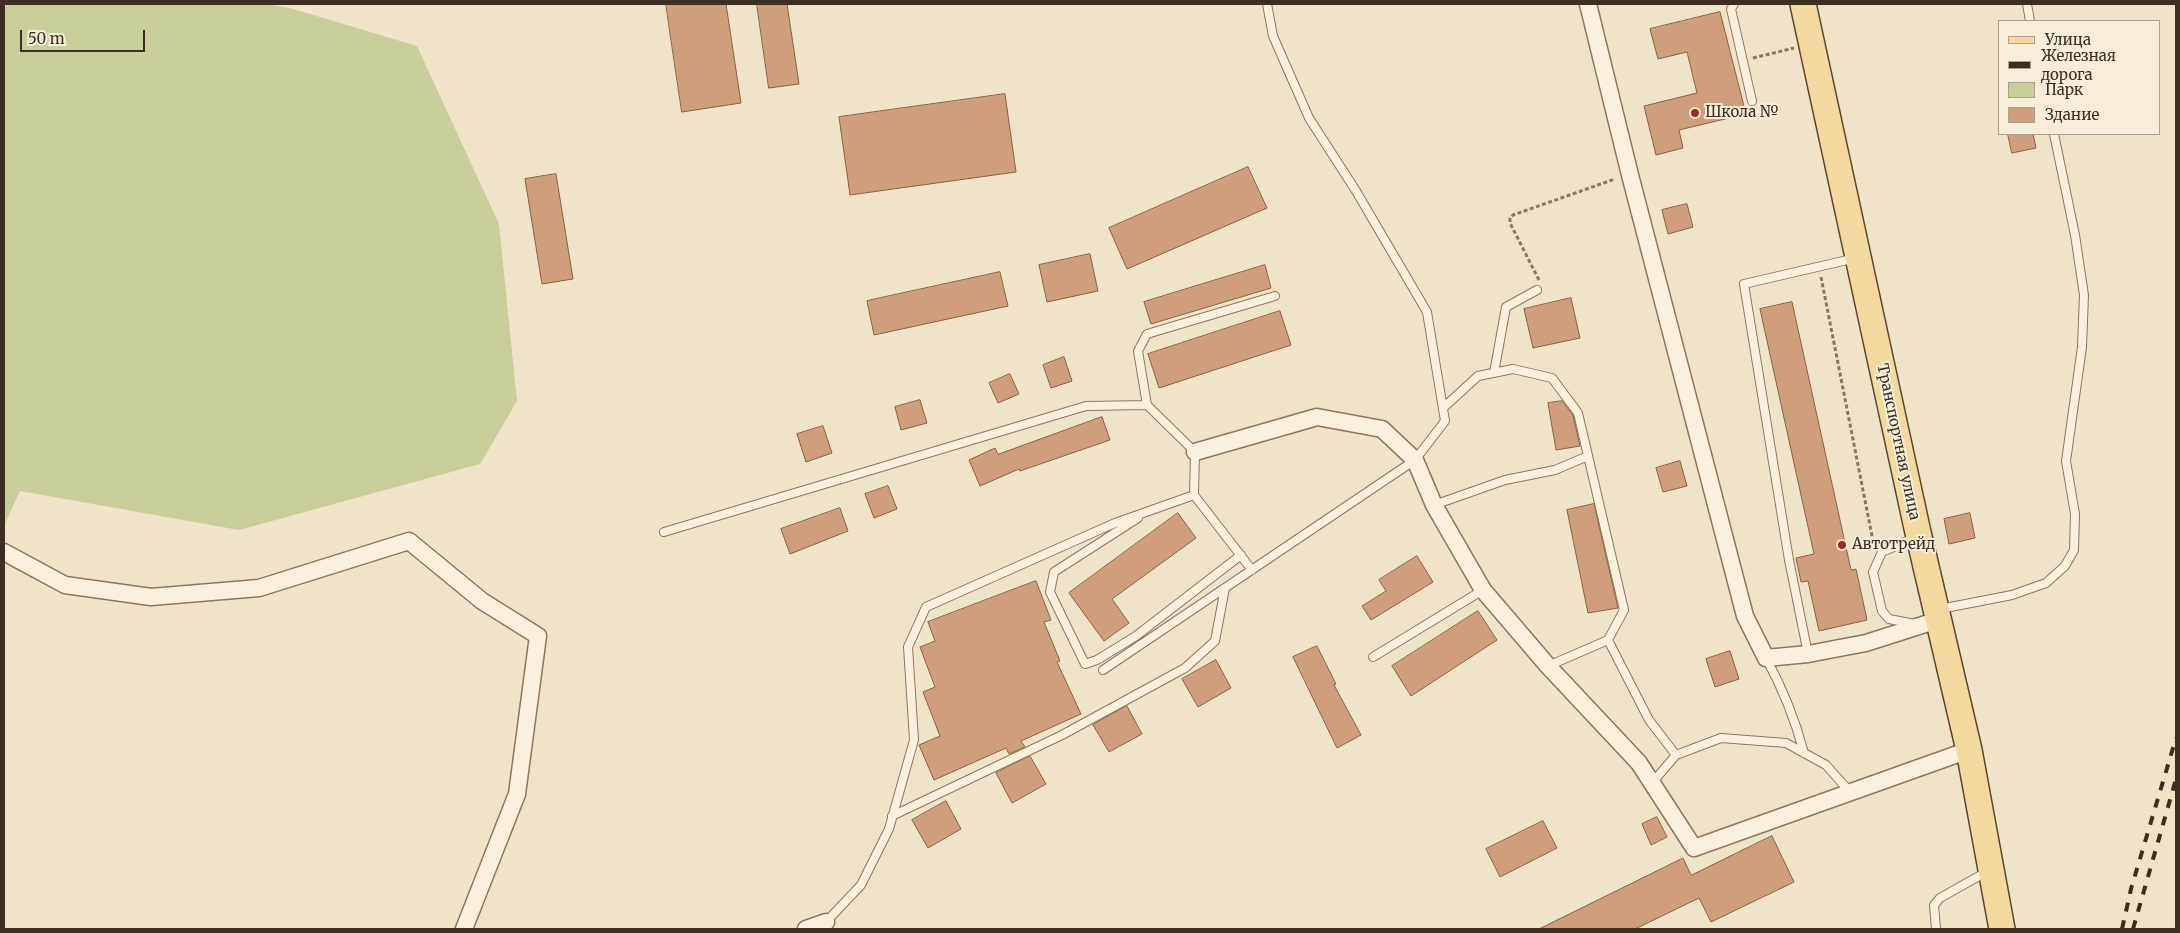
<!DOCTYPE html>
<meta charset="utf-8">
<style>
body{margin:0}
#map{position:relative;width:2180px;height:933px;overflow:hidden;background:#f0e4c8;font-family:Merriweather,serif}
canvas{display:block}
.frame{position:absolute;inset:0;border:5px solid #3d2e20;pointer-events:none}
.legend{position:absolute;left:1998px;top:20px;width:162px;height:115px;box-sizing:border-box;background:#f7eed8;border:1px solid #ada18e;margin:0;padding:6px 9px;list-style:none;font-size:15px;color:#3d2e20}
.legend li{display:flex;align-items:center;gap:10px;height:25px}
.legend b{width:25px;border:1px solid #ada18e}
.scale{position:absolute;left:20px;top:30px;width:125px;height:22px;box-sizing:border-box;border:2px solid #3d2e20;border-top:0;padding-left:6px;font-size:15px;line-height:18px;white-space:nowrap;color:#3d2e20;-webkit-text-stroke:4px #f7eed8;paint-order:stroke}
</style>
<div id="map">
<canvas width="2180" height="933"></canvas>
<div class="frame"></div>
<ul class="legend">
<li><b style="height:6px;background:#f3d9a0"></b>Улица</li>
<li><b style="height:6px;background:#3d2e20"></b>Железная дорога</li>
<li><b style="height:14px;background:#c9cf9b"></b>Парк</li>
<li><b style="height:14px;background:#cf9f7d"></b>Здание</li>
</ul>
<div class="scale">50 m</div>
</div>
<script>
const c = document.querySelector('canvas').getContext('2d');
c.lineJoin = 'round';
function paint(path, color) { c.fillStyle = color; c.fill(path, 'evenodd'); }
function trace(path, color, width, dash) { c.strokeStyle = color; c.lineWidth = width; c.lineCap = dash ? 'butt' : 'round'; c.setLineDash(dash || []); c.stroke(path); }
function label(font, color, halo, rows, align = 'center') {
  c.font = font + ' Merriweather,serif'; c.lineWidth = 4; c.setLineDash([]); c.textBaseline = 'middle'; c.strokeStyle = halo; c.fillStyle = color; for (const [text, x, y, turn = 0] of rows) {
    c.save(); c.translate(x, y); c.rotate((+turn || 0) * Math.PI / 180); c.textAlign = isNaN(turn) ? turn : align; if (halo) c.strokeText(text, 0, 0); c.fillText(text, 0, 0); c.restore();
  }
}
const green = new Path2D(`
 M4,4H266L290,8L417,46L499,224L517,401L480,464L239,530L20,491L4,526Z`);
const building = new Path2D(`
 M666,4H726L741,103L682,112Z
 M757,4H787L799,84L769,88Z
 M1720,12L1746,114L1679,130L1683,148L1656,155L1644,106L1697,93L1687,52L1658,59L1650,29Z
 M1005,94L1016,172L850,195L839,117Z
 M2008,134H2033L2036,148L2012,153Z
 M1248,167L1267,208L1127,269L1109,228Z
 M556,174L573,279L542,284L525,179Z
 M1687,204L1693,227L1668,234L1662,210Z
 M1090,254L1098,291L1047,302L1039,265Z
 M1265,265L1271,288L1151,324L1144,302Z
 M1000,272L1008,306L874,335L867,301Z
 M1571,298L1580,338L1533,348L1524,309Z
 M1792,302L1851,570L1856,569L1867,620L1819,631L1808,581L1801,582L1796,558L1814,554L1760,309Z
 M1280,311L1291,345L1159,388L1148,354Z
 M1064,357L1072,381L1051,388L1043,365Z
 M1010,374L1019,394L998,403L989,383Z
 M920,400L927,423L901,430L895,407Z
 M1562,401L1573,415L1580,446L1556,450L1548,403Z
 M1102,417L1110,440L1020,471L1019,469L980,486L969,460L995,448L998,454Z
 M823,426L832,453L806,462L797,434Z
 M1680,461L1687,486L1663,492L1656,468Z
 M888,486L897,509L874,518L865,494Z
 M1594,504L1618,608L1588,613L1567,510Z
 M840,508L848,531L790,554L781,529Z
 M1178,513L1196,538L1112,599L1129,623L1104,641L1069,593Z
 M1970,513L1975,538L1949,544L1944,519Z
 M1417,556L1433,582L1371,620L1362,606L1386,591L1379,580Z
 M1036,581L1051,620L1044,622L1060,661L1057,662L1081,714L1021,741L1025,747L1009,754L1006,748L934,780L919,745L940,736L923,692L935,687L920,647L935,641L928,622Z
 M1478,611L1497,640L1411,696L1392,666Z
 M1317,646L1336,684L1334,685L1361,735L1337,748L1293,657Z
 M1730,651L1739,679L1715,687L1706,659Z
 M1216,660L1231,688L1198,707L1182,679Z
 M1127,706L1142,734L1109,752L1093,725Z
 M1030,756L1046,784L1012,803L996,773Z
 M946,801L961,829L928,848L912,820Z
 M1657,817L1667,837L1651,845L1642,824Z
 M1543,821L1557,848L1500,877L1486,849Z
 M1772,836L1794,882L1711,922L1699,898L1635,929H1539L1683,858L1691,875Z`);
const path = new Path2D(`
 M1753,58L1794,48
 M1821,277L1874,546
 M1539,280L1510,223V218L1513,215L1615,179`);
const service = new Path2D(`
 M1734,4L1731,9L1752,101
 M2027,4L2030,21
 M1494,373L1506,307L1537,290
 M1147,405L1138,351L1147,334L1275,296
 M1443,408L1478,376L1513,369L1552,378L1578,413L1624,610L1608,640L1649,720L1676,755L1652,783
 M1434,505L1505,480L1555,470L1588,456
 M1138,518L1054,572L1050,592L1085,664L1097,660L1136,636L1241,555
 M664,532L1086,406L1147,405L1195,452L1194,495
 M1940,609L2012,595L2046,583L2065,566L2074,550L2075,514L2066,461L2082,347L2084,295L2075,235L2054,134
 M1915,624L1889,619L1882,611L1873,572L1882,552L1916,537
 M1808,654L1789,560L1744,284L1856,258
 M1373,657L1483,590
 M1766,658C1783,689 1795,719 1804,753
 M1548,666L1608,640
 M1103,670L1415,460L1445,421L1427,312L1356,191L1309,118L1273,36L1267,4
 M1676,755L1721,738L1786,743L1826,765L1850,792
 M892,816L1062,735L1185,668L1215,641L1225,588
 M826,922L861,885L889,829L914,740L908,647L926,607L1115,523L1194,495L1252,570
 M1936,929L1934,905L1940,898L1988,871`);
const minor = new Path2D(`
 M1588,4L1630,175L1745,616L1766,658L1808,654L1866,643L1938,620
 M1195,452L1317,417L1382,429L1415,460L1434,505L1483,590L1548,666L1639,763L1694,848L1969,750
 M4,552L65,585L151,597L259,588L409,541L482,601L538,636L517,794L464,929
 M806,929L826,922`);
const primary = new Path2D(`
 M1803,4L1917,528L1969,750L2002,929`);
const rail = new Path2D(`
 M2122,929L2131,889L2176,738
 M2133,929L2176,779`);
const markers = [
 [1695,113,5,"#9e2a2b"],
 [1842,545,5,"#9e2a2b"]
];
const poiNames = [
 ["Школа №",1705,113],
 ["Автотрейд",1852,545]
];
const streetNames = [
 ["Транспортная улица",1898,442,78]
];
paint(green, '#c9cf9b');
paint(building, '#cf9f7d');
trace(building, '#8d5f41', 1);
trace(service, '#8d765c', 10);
trace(minor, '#8d765c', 19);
trace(primary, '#5b4430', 28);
trace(path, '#8d765c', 3, [4, 2.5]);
trace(service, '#faf1dc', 8);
trace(minor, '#faf1dc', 16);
trace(primary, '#f3d9a0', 25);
trace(rail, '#3d2e20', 4, [9, 9]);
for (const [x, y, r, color] of markers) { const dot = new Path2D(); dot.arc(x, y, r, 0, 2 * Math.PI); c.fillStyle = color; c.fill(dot); trace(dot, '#f7eed8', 2); }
label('15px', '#3d2e20', '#f7eed8', poiNames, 'left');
label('15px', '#3d2e20', '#f7eed8', streetNames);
</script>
